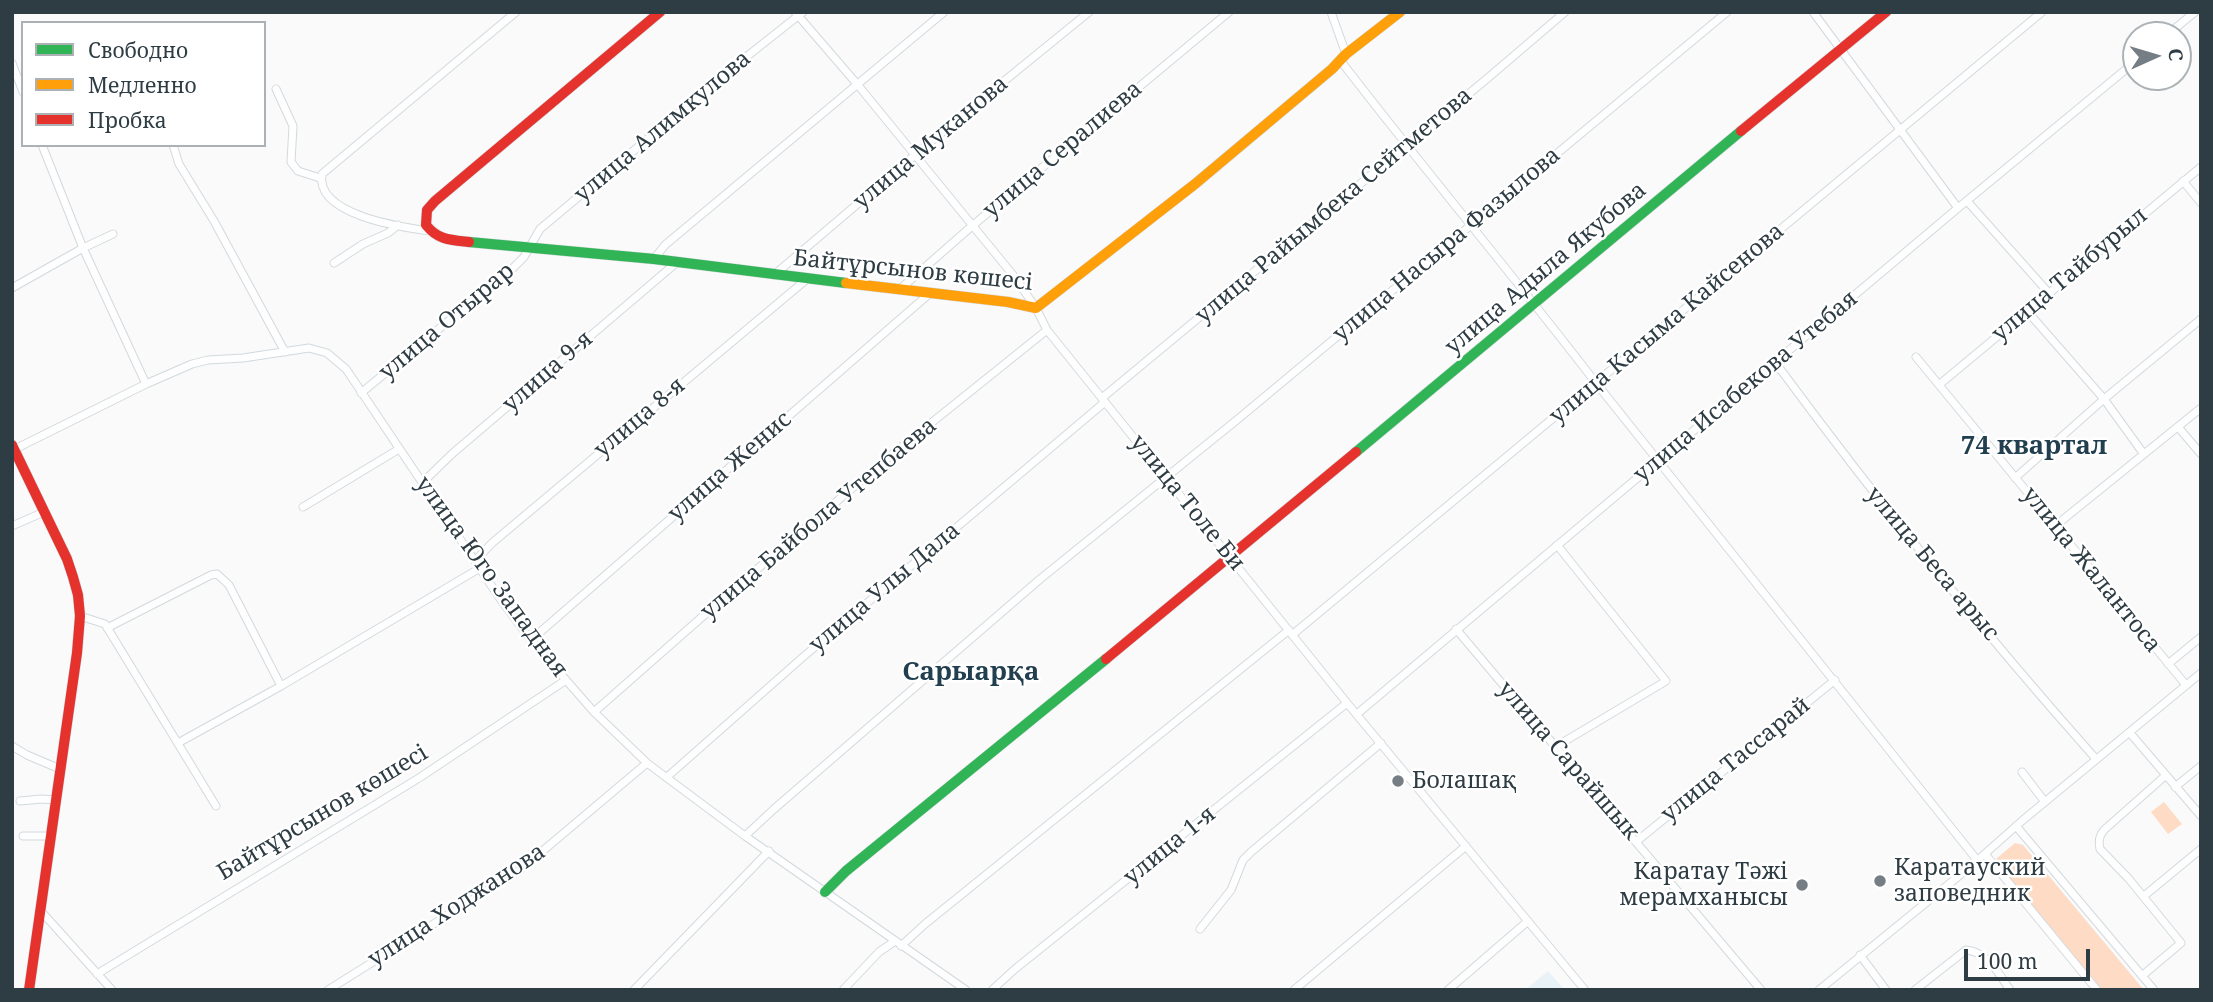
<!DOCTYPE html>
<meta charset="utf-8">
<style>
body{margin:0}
#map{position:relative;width:2213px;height:1002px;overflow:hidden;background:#fafafa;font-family:"Noto Serif",serif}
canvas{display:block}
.frame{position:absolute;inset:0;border:14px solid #2e3c44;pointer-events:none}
.legend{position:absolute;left:21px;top:21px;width:245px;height:126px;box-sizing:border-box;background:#fff;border:2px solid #abb1b4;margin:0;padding:9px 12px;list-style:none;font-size:21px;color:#2e3c44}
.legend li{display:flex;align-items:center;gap:14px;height:35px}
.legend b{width:35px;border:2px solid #abb1b4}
.north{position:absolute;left:2122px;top:21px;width:70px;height:70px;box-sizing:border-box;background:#fff;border:2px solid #abb1b4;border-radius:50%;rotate:86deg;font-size:19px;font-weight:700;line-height:28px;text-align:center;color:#2e3c44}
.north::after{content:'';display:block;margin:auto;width:24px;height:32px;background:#757e84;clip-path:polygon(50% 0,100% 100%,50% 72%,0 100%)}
.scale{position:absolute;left:1964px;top:949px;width:126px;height:32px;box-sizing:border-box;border:4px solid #2e3c44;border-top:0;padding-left:9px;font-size:21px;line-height:24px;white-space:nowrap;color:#2e3c44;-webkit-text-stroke:5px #fff;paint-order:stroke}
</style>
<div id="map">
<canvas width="2213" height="1002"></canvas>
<div class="frame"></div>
<ul class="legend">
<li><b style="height:9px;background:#30b455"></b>Свободно</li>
<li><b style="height:9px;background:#ff9f0a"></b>Медленно</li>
<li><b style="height:9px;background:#e5322d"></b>Пробка</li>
</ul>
<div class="north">С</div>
<div class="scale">100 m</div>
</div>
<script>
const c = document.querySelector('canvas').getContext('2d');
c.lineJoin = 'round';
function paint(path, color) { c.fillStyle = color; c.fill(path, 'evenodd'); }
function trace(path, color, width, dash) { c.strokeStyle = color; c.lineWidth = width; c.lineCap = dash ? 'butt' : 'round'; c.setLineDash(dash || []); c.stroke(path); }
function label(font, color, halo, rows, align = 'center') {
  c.font = font + ' "Noto Serif",serif'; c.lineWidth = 5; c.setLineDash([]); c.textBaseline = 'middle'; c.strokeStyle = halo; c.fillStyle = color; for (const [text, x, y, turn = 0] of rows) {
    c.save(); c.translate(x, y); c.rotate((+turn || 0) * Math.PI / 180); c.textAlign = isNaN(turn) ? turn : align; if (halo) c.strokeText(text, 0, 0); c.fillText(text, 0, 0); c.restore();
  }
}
const built = new Path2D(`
 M1548,971L1565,990H1525Z`);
const green = new Path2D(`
 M2164,802L2182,824L2168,834L2151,812Z
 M2015,843L2023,845L2144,990H2098L1996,868V859Z`);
const street = new Path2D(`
 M795,12L857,84L1013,275L1036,308L1047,330L1347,703L1585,990
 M1331,12L1346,54
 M1813,12L1958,208
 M2167,35L2195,12
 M1340,60C1424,169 1512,274 1596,383L1977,860
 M12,63L23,92
 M276,89L293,126L291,162L298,171L320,178
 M42,145L83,248L146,384
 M173,145L179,164L214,221L285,352
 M2183,181L2201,203
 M1967,201L2048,292
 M429,231C401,227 315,215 322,174L516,12
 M654,259L665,245L944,12
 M334,263L363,244L388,233L398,225
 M774,275L955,121L1089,12
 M12,288L83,248L113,234
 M899,290L972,226L1229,12
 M2027,311L2104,399L2143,453
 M1916,357L2186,685
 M1775,362C1876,499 1983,632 2096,759
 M1940,384L2201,167
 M361,393L513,268L524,257L540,229L736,65L803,12
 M1102,398L1489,77L1565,12
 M2178,427L2201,454
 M15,449L146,384L192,364L208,360L243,358L309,348L327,353L346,369L501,600L531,640L594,712L647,763L745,836L966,990
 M2015,478L2104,399L2201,319
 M422,483L453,453L676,263
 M303,507L399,449
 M12,526L44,512
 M2055,526L2201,408
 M475,561L492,543L807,279
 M80,616L105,624L216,806
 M107,628L211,575L217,574L229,585L281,686
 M1456,629L1761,990
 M1292,635L2042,12
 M531,640L929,294
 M2168,664L2201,637
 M594,712L735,588L890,456L1047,330
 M1357,714L1958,208L2136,61
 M2130,733L2201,816
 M178,743L281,686L480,568
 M12,746L27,755L60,769
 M1555,747L1666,681L1557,545
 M2022,772L2045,802
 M667,777L803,657L1105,402
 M2175,787L2201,766
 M20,801L41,799L56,800
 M2016,826L2154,990
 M23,836H51
 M745,836L774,809L1039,580L1238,419L1727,12
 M1637,841L1835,680
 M1985,854L2097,990
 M2144,896L2201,849
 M40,910L112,990
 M1200,929L1231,890L1243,860L1251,852L1381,743
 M901,946L925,924L1289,630
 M1860,955L1886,990
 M97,974L419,778L566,680
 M2143,975L2181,943L2129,879L2100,849C2098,841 2099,836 2104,830L2165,776
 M328,990L520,870L647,763
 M634,990L769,851
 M843,990L879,952L895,941
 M992,990L1015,969L1347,703
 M1294,990L1466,846
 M1448,990L1528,921
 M1819,990L1971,866L2023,820L2201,673
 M1915,990L1966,950C1988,952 1999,974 2010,990`);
const fast = new Path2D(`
 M469,242L654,259L846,283
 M1356,452L1741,131
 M825,892L846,871L1106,659`);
const slow = new Path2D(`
 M846,283L1008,302L1036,308L1195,184L1332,69L1346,54L1400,12`);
const jam = new Path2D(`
 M1741,131L1886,12
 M469,242C450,240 438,240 426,225L427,210L435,201L660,12
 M12,445L67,559L73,577L78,595L80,616L77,653L29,990
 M1106,659L1356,452`);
const markers = [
 [1398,781,7,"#757e84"],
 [1880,881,7,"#757e84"],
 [1802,885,7,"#757e84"]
];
const streetNames = [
 ["улица Алимкулова",663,127,-40],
 ["улица Муканова",931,143,-40],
 ["улица Сералиева",1063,150,-40],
 ["улица Райымбека Сейтметова",1334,206,-40],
 ["улица Насыра Фазылова",1447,245,-40],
 ["улица Адыла Якубова",1546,269,-40],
 ["Байтұрсынов көшесі",913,271,6],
 ["улица Тайбурыл",2070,275,-40],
 ["улица Отырар",447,322,-40],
 ["улица Касыма Кайсенова",1667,324,-40],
 ["улица 9-я",548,372,-41],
 ["улица Исабекова Утебая",1746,387,-40],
 ["улица 8-я",640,418,-40],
 ["улица Женис",730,467,-41],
 ["улица Толе Би",1187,503,51],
 ["улица Байбола Утепбаева",819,519,-40],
 ["улица Беса арыс",1932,564,50],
 ["улица Жалантоса",2091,570,51],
 ["улица Юго Западная",491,577,54],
 ["улица Улы Дала",885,588,-40],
 ["улица Тассарай",1736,760,-39],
 ["улица Сарайшык",1568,761,49],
 ["Байтұрсынов көшесі",323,813,-31],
 ["улица 1-я",1170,846,-39],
 ["улица Ходжанова",457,906,-33]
];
const poiNames = [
 ["Болашақ",1412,781],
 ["Каратауский",1894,868],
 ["заповедник",1894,894],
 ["Каратау Тәжі",1788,872,"right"],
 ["мерамханысы",1788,898,"right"]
];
const quarterNames = [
 ["74 квартал",2034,447],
 ["Сарыарқа",971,673]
];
paint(built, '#e9f2f7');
paint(green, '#fddbc5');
trace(street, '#d2d9dd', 9);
trace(fast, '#d2d9dd', 11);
trace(slow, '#d2d9dd', 11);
trace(jam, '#d2d9dd', 11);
trace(street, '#fefefe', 7);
trace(fast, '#30b455', 10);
trace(slow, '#ff9f0a', 10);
trace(jam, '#e5322d', 10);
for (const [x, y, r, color] of markers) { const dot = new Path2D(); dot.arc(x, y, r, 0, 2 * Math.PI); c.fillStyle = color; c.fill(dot); trace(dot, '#fff', 2.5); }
label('23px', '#2e3c44', '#fff', streetNames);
label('23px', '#2e3c44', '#fff', poiNames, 'left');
label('bold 26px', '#213f4f', '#fff', quarterNames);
</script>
